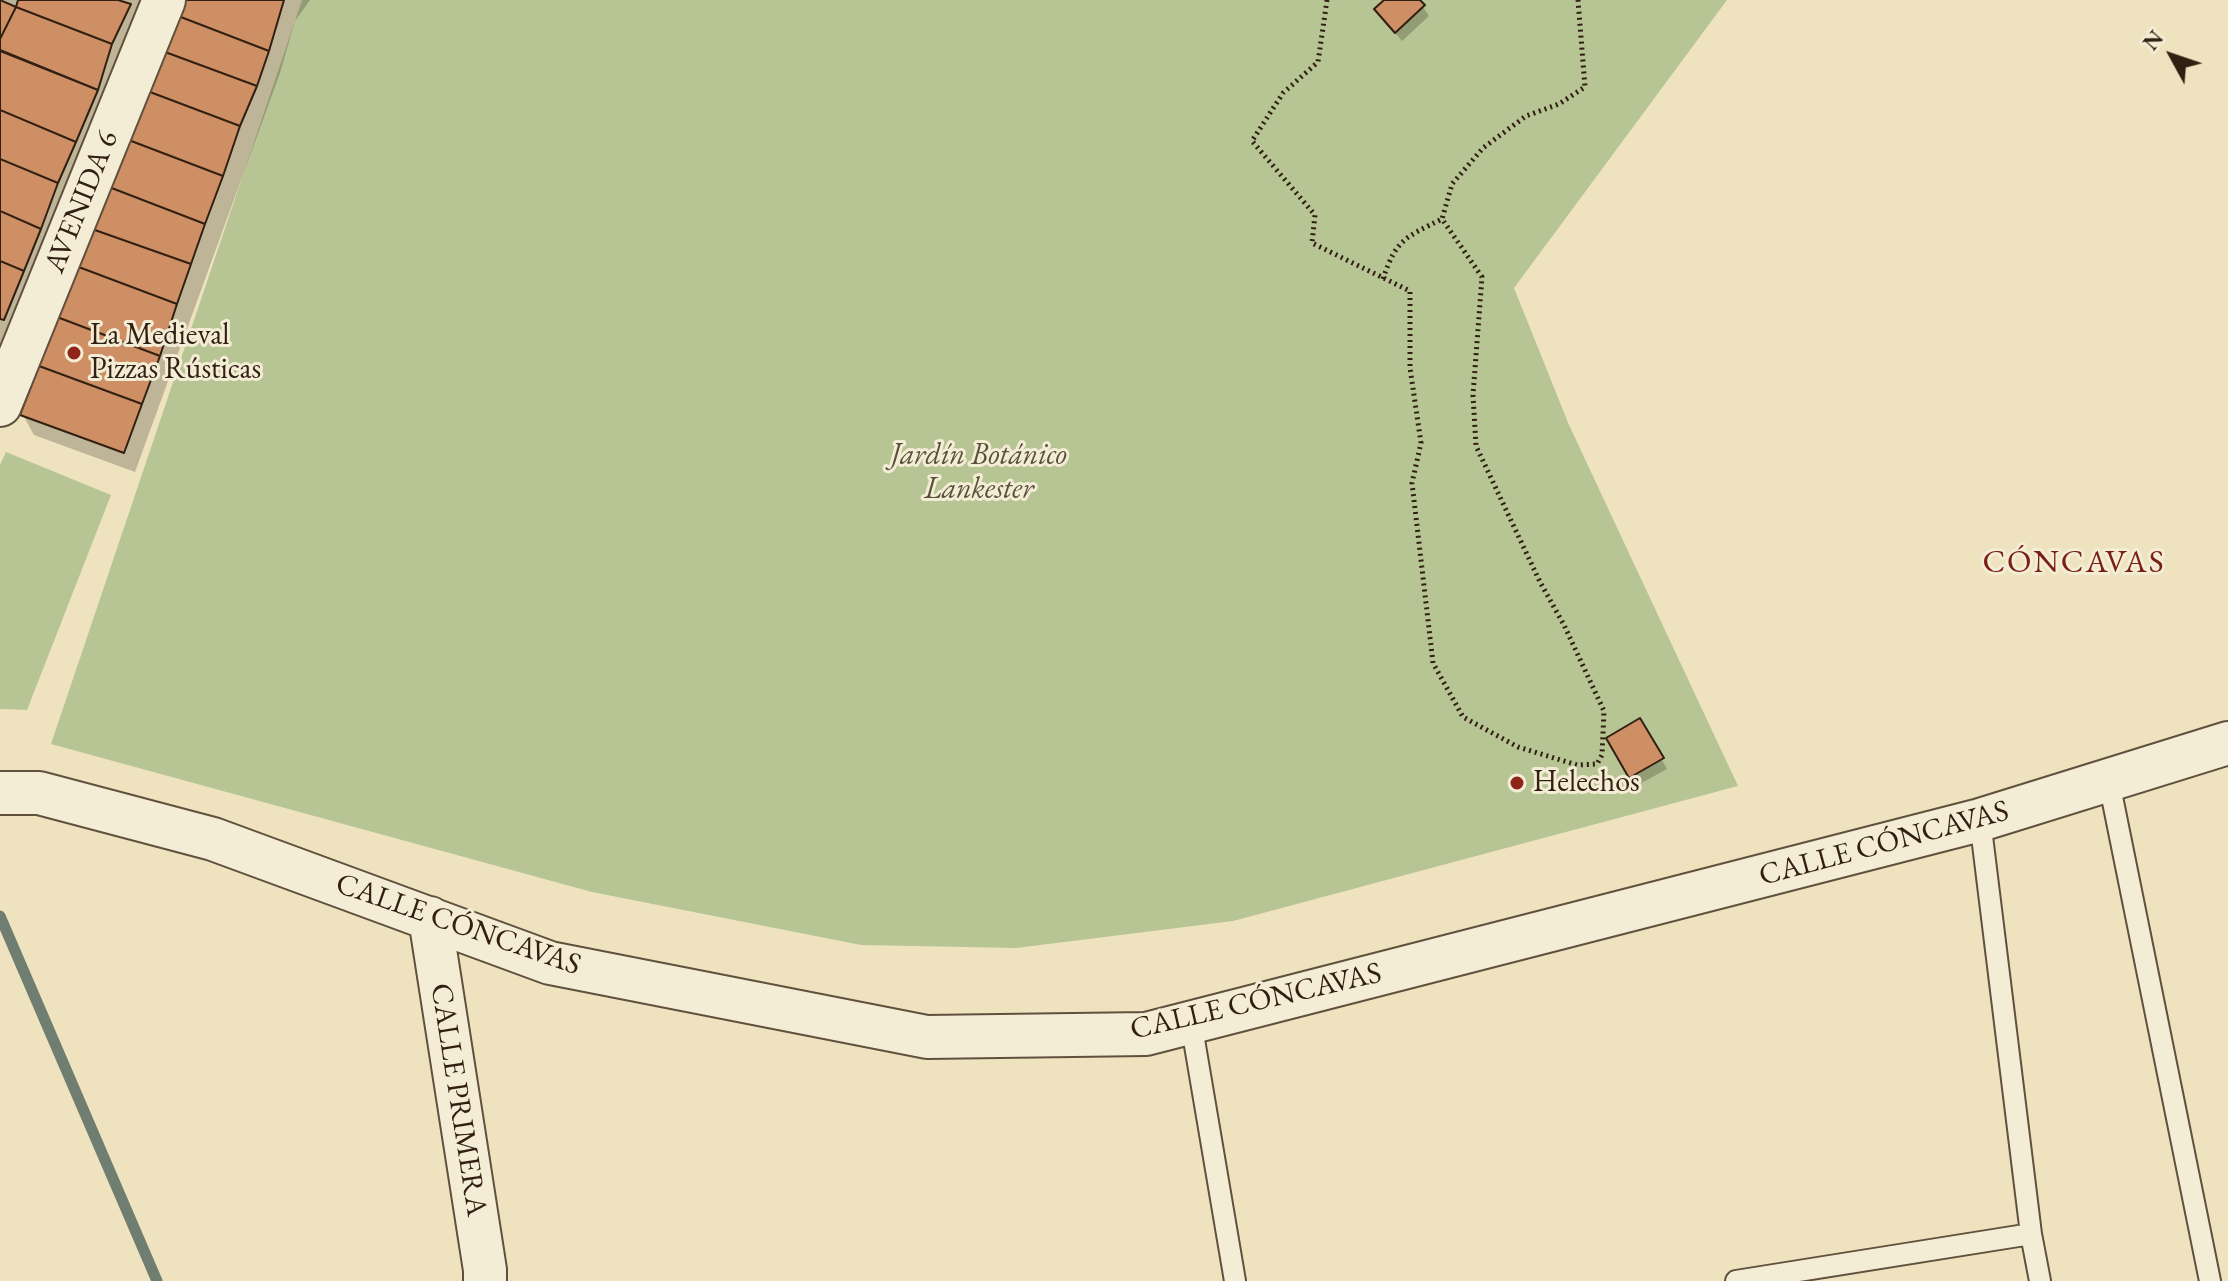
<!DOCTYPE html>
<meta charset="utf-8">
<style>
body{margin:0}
#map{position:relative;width:2228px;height:1281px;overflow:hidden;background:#eee3be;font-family:"EB Garamond",serif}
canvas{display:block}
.north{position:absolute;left:2132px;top:16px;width:80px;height:80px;-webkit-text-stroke:6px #f4edd5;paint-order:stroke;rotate:310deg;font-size:22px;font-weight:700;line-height:32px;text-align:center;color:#311f12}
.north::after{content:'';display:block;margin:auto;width:28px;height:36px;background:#311f12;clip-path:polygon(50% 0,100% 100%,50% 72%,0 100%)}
</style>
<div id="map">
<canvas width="2228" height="1281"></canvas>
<div class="north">N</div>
</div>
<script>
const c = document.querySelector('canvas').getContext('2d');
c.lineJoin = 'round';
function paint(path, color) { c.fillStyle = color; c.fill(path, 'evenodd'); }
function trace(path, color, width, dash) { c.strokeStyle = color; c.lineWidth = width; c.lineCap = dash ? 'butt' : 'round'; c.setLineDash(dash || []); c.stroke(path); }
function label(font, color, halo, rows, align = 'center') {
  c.font = font + ' "EB Garamond",serif'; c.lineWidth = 6; c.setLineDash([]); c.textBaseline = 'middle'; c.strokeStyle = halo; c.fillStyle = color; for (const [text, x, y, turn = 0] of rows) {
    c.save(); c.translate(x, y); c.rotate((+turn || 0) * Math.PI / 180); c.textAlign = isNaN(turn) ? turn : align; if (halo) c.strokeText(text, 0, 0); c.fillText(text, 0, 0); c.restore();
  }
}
const green = new Path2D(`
 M302,0H1727L1514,288L1569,425L1738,786L1233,921L1016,948L861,945L592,892L51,744Z
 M6,452L111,495L27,710L0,709V465Z`);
const shadow = new Path2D(`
 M0,0H151L0,383Z
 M181,0H310L295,21L280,73L135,472L34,435L23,415Z
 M1387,0H1418L1429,16L1402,41L1377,10Z
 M1639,720L1667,769L1636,786L1609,738Z`);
const stream = new Path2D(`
 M0,916L157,1281`);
const building = new Path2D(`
 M0,0L16,7L0,39Z
 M18,0H118L131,4L112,44L16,7Z
 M179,0H284L269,51L173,14Z
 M1384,0H1420L1425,5L1395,33L1374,9Z
 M16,7L112,44L98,90L0,50V39Z
 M173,14L269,51L257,86L157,49Z
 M157,49L257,86L240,126L142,89Z
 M0,51L98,90L76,142L0,110Z
 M142,89L240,126L223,176L126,139Z
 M0,110L76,142L58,183L0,159Z
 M126,139L223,176L205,224L109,187Z
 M0,159L58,183L41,229L0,211Z
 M109,187L205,224L191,264L92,229Z
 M0,211L41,229L24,271L0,261Z
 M92,229L191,264L177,304L76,266Z
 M0,261L24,271L4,320L0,319Z
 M76,266L177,304L160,356L57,317Z
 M57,317L160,356L142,404L39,366Z
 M39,366L142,404L124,453L20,415Z
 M1640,718L1664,758L1629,778L1606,738Z`);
const path = new Path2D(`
 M1327,0L1318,62L1283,93L1252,141L1315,215L1312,243L1410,291V368L1421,443L1412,483L1433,663L1463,717L1518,747L1577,765L1597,764L1602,755L1604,711L1564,625L1540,582L1476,446L1473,395L1482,277L1442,219L1452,184L1483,148L1526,116L1559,104L1585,87L1578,0
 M1383,279C1396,239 1406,237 1442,219`);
const service = new Path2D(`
 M2109,782L2210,1281
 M1980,820L2031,1234L2040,1281
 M1191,1022L1235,1281
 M1736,1281L2031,1234`);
const minor = new Path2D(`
 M0,405L164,0
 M0,793H39L213,839L550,963L927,1037L1146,1034L1980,820L2228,743
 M430,918L485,1270V1281`);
const markers = [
 [74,353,8,"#8f2418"],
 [1517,783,8,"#8f2418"]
];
const streetNames = [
 ["AVENIDA 6",82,202,-68],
 ["CALLE CÓNCAVAS",1884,844,-15],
 ["CALLE CÓNCAVAS",458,925,19],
 ["CALLE CÓNCAVAS",1256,1002,-13],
 ["CALLE PRIMERA",458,1100,81]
];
const poiNames = [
 ["La Medieval",90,336],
 ["Pizzas Rústicas",90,370],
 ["Helechos",1533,783]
];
const parkNames = [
 ["Jardín Botánico",979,456],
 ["Lankester",979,490]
];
const neighbourhoodNames = [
 ["CÓNCAVAS",2074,563]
];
paint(green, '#b7c493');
paint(shadow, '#0003');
trace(stream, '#6f7e71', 11);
paint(building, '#ce8f64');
trace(building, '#311f12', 2);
trace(service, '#60503d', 24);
trace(minor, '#60503d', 46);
trace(path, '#311f12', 5, [2, 4]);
trace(service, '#f4edd5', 20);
trace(minor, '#f4edd5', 42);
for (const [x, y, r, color] of markers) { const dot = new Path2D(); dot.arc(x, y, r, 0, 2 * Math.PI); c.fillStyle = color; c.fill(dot); trace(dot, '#f4edd5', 3); }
label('30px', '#311f12', '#f4edd5', streetNames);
label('30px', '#311f12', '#f4edd5', poiNames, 'left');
label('italic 30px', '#595139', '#f4edd5', parkNames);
c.letterSpacing = '2px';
label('32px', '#7a1f14', '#f4edd5', neighbourhoodNames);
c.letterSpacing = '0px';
</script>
